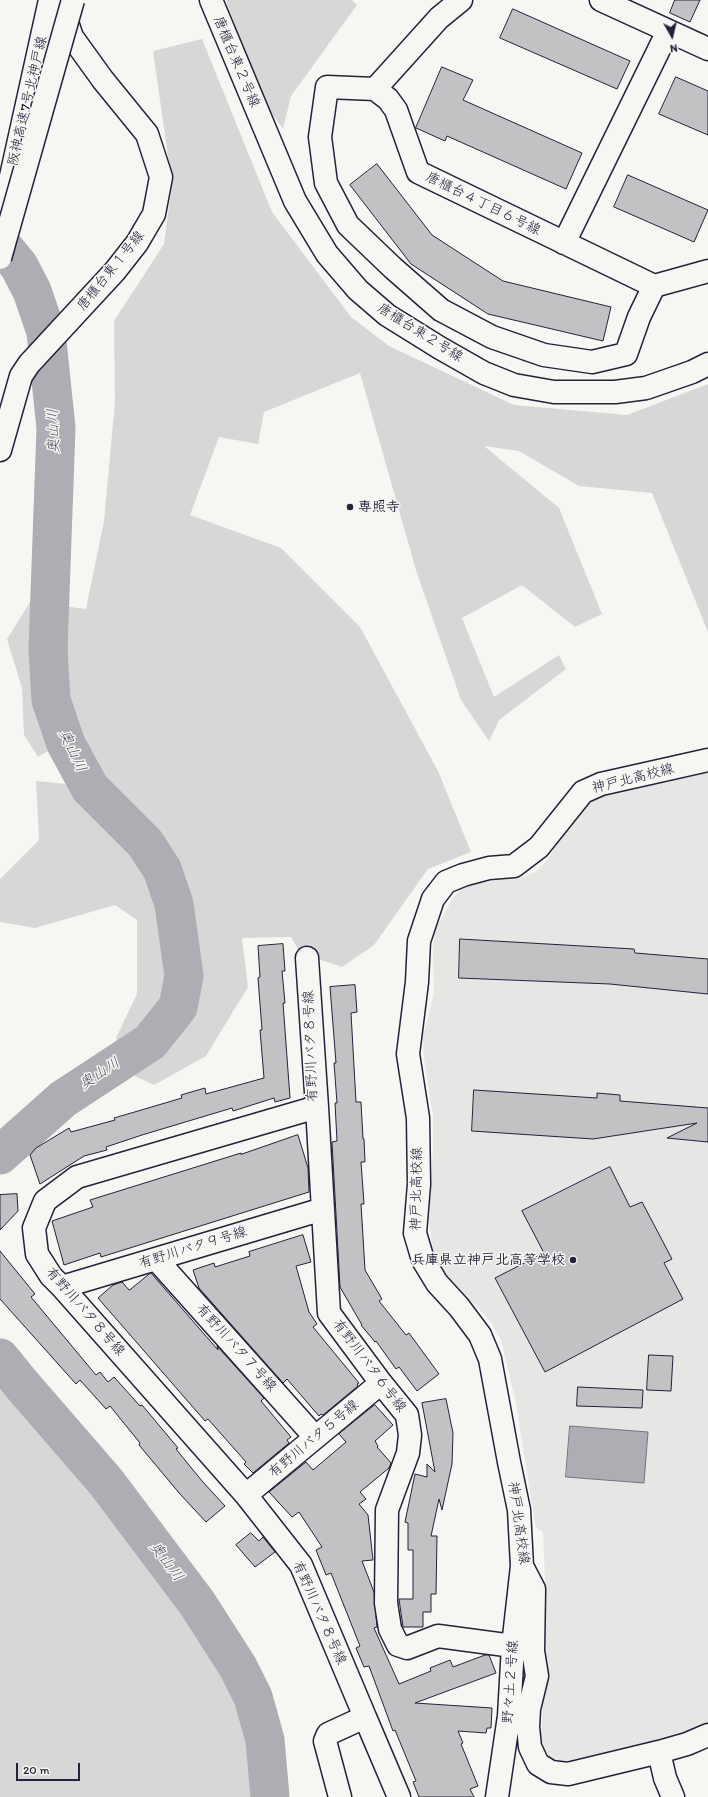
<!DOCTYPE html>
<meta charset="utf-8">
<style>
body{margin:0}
#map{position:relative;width:708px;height:1797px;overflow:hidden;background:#f6f6f2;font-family:Itim,sans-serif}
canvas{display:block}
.north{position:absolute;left:652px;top:16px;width:40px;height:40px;-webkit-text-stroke:3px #f6f6f2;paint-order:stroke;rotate:172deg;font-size:11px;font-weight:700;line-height:16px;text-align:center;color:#22223b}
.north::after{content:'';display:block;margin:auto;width:14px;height:18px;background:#22223b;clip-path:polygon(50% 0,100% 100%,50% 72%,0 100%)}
.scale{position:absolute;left:16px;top:1763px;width:64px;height:18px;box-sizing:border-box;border:2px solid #22223b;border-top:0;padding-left:5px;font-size:12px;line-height:14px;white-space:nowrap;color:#22223b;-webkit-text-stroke:3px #f6f6f2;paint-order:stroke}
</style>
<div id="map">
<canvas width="708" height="1797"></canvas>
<div class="north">N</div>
<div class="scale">20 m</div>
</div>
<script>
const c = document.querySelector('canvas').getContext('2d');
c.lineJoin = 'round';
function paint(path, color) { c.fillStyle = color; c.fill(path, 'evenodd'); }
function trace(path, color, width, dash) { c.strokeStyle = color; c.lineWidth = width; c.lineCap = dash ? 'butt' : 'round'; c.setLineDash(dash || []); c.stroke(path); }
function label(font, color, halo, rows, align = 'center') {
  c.font = font + ' Itim,"Klee One",sans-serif'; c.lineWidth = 3; c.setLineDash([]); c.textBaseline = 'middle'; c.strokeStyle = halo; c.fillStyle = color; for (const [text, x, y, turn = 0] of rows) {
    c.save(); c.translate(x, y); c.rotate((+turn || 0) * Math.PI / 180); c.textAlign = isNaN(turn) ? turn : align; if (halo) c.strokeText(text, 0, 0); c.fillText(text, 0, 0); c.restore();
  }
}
const built = new Path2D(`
 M708,768V1727L570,1769L546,1759L541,1735L545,1680L544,1623L546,1599L543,1532L536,1528L515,1399L501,1340L490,1321L443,1271L433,1250L429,1219L433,1151V1116L424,1058L423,1036L434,994L433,952L435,930L453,898L462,888L479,883L522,877L534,873L547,860L583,805L592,797L615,789L638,788L653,784L683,772Z`);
const green = new Path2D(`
 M226,0H352L357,5L291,96L283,129L260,97Z
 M202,39L272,212L351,317L389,346L514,405L627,415L708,384V632L652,493L579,486L519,451L484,446L559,508L602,614L575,627L522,585L462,618L494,697L559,655L566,669L499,720L489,741L461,700L416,570L360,373L264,412L258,444L219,437L190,515L281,548L360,627L438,771L471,852L428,869L374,945L342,967L300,953L291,937L242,938L248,987L206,1056L154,1085L122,1070L116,1038L137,994V920L115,905L35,928L0,922V879L39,840L36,781L67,784L94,760L72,737L38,757L24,735L22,688L7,639L30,602L86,609L104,521L115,402L114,321L164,244L172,184L153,51Z
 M0,1388L104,1490L220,1651L256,1726L261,1797H0Z`);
const water = new Path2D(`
 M570,1426L648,1432L644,1483L566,1477Z`);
const river = new Path2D(`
 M0,243L19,266L32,291L46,332L56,428L48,649L51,700L66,744L90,788L145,843L162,869L174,904L184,976L178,1007L150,1042L63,1099L0,1155
 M0,1358L22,1385L106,1482L197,1603L238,1667L253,1697L265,1740L270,1797`);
const building = new Path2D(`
 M675,0H700L690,22L670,13Z
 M513,9L630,61L617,89L500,38Z
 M442,67L473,80L463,100L582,153L566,189L447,136L445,141L416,128Z
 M676,77L708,91V135L659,114Z
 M377,164L432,235L503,281L611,307L603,341L488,314L411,264L350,185Z
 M628,175L708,210L694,242L614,207Z
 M460,939L634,949L635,953L708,959V994L610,984L459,978Z
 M283,944L285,971H282L285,1003H283L290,1098L275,1102L274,1098L233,1111L232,1108L142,1135L106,1147L107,1150L84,1156L40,1184L30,1155L36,1148L69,1128L71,1132L115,1120L114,1118L138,1111L182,1098L181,1095L205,1088L206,1094L264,1078L260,1030H262L258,978L260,977L258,946Z
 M355,985L357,1012L351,1013L356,1102H361L363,1139H364L365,1162H361L364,1204H361L365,1270L382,1299L379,1301L406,1335L409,1333L439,1374L417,1391L399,1367L396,1369L376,1341L375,1342L361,1325H362L340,1287L332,1142L337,1141L335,1103H337L334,1063H336L330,987Z
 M474,1090L597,1098V1093L620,1095V1101L708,1108V1142L667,1138L697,1123L593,1139L472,1131Z
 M298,1135L308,1168L309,1192L101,1257L100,1253L64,1265L52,1221L93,1207L90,1200L241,1153V1154Z
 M610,1167L630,1207L642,1202L672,1259L664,1263L683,1299L545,1372L495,1278L544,1253L522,1211Z
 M17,1194L18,1211L0,1230V1195Z
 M303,1235L311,1262L296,1266L309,1312L317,1324L313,1327L359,1383L357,1384L358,1386L323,1415L321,1414L319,1416L287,1379L283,1383L199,1288L193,1270L214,1263L215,1267L250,1256L249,1252Z
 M0,1251L35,1294L31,1297L96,1375L100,1372L108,1382L114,1377L140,1406L142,1405L178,1448L176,1449L202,1481L225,1506L206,1522L180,1494L139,1445L140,1443L110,1406L106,1409L80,1380L76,1384L0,1299Z
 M151,1273L218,1350L217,1346L264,1398L261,1401L291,1437L287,1440L289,1443L253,1473L244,1464L246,1462L208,1419L205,1421L98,1298L113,1285L122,1282L129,1290Z
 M649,1355L673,1356L671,1391L647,1390Z
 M578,1387L643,1390L642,1408L577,1406Z
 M446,1399L453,1433L452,1464L442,1510L439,1499L431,1536H437L436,1594H431V1612H423V1627H403L399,1599H413V1550H408V1523L405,1522L415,1474L427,1477V1464L435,1472L422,1403Z
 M375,1405L393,1425L375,1441L378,1446L377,1447L391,1463L389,1468L360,1492L366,1499L359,1504L368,1515L373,1560L362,1561L374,1592L377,1627L374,1628L399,1684L431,1671L430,1668L450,1660L453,1667L485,1655H489L496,1673L415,1703L492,1708L491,1728H487L486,1733L458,1731L463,1743L461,1744L478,1786L470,1789L474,1797H419L413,1782L416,1781L395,1730L393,1731L369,1666L364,1667L356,1648L360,1646L331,1573L326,1575L316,1550L322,1547L299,1512L292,1517L269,1492L306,1462L313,1470L346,1442L339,1434Z
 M251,1533L259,1541L263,1537L275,1552L255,1567L236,1545Z`);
const minor = new Path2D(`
 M211,0L295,201L327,254L358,290L387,315L440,348L484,373L514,385L554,392H615L646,388L692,372L708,364
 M461,0L439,18L375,89L388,99L396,110L418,172L654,286L708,271
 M601,0L708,49
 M375,89L327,87L320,137L326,183L348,225L393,268L441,310L492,337L544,355L592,362L626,354L639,317L654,286
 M564,243L668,31
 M0,450L21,376L29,364L115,271L137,243L154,214L161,177L147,134L103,80L72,37L63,10
 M708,760L601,784L583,792L539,847L514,866L489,868L463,875L446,882L433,899L419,941L417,982L408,1054L418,1118L419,1184L415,1233L423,1260L437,1283L459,1307L480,1335L490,1359L509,1462L519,1510L522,1566L534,1589L533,1651L537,1676L529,1709L528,1727L530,1747L538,1764L551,1772L568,1774L659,1752L687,1744L708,1735
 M307,958L317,1107L77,1177L45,1201L34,1228L37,1254L51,1276L62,1287L246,1495L301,1565L365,1717L328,1734L325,1741L340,1797
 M317,1107L329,1313L381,1383L407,1415L410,1435L408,1453L387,1510L386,1603L390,1629L398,1645L407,1648L438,1636L513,1646
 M156,1259L315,1437
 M62,1287L323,1209
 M246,1495L381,1383
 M365,1717L399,1797
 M659,1752L665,1778L673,1797
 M497,1797L509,1716L513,1646L522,1566`);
const motorway = new Path2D(`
 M2,217L50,0`);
const motorwayBridge = new Path2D(`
 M0,258L73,0`);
const markers = [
 [350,507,4,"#22223b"],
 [573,1260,4,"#22223b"]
];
const streetNames = [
 ["唐櫃台東２号線",236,62,67],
 ["阪神高速7号北神戸線",28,101,-77],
 ["唐櫃台４丁目６号線",483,204,26],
 ["唐櫃台東１号線",111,271,-51],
 ["唐櫃台東２号線",420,333,32],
 ["神戸北高校線",633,779,-14],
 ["有野川バタ８号線",311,1046,-92],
 ["神戸北高校線",417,1189,-89],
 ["有野川バタ９号線",193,1248,-17],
 ["有野川バタ８号線",85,1312,49],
 ["有野川バタ７号線",236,1348,48],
 ["有野川バタ６号線",369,1366,53],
 ["有野川バタ５号線",314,1439,-40],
 ["神戸北高校線",518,1523,82],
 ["有野川バタ８号線",319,1613,66],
 ["野々土２号線",511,1682,-86]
];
const poiNames = [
 ["専照寺",358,507],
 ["兵庫県立神戸北高等学校",565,1260,"right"]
];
const waterNames = [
 ["奥山川",54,431,-91],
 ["奥山川",72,751,65],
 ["奥山川",100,1074,-33],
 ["奥山川",166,1562,53]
];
paint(built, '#e6e6e4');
paint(green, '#d7d7d7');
paint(water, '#adadb3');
trace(water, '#757583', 1);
trace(river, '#adadb3', 39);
paint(building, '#c2c2c4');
trace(building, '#22223b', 1);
trace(minor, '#22223b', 25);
trace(motorway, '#22223b', 25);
trace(minor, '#f6f6f2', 22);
trace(motorway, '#f6f6f2', 22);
trace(motorwayBridge, '#22223b', 25, []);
trace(motorwayBridge, '#f6f6f2', 22);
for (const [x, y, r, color] of markers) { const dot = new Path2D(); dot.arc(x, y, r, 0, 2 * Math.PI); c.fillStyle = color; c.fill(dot); trace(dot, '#f6f6f2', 1.5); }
label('14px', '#22223b', '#f6f6f2', streetNames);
label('bold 14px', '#22223b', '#f6f6f2', poiNames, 'left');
label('italic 15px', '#535365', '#f6f6f2', waterNames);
</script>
